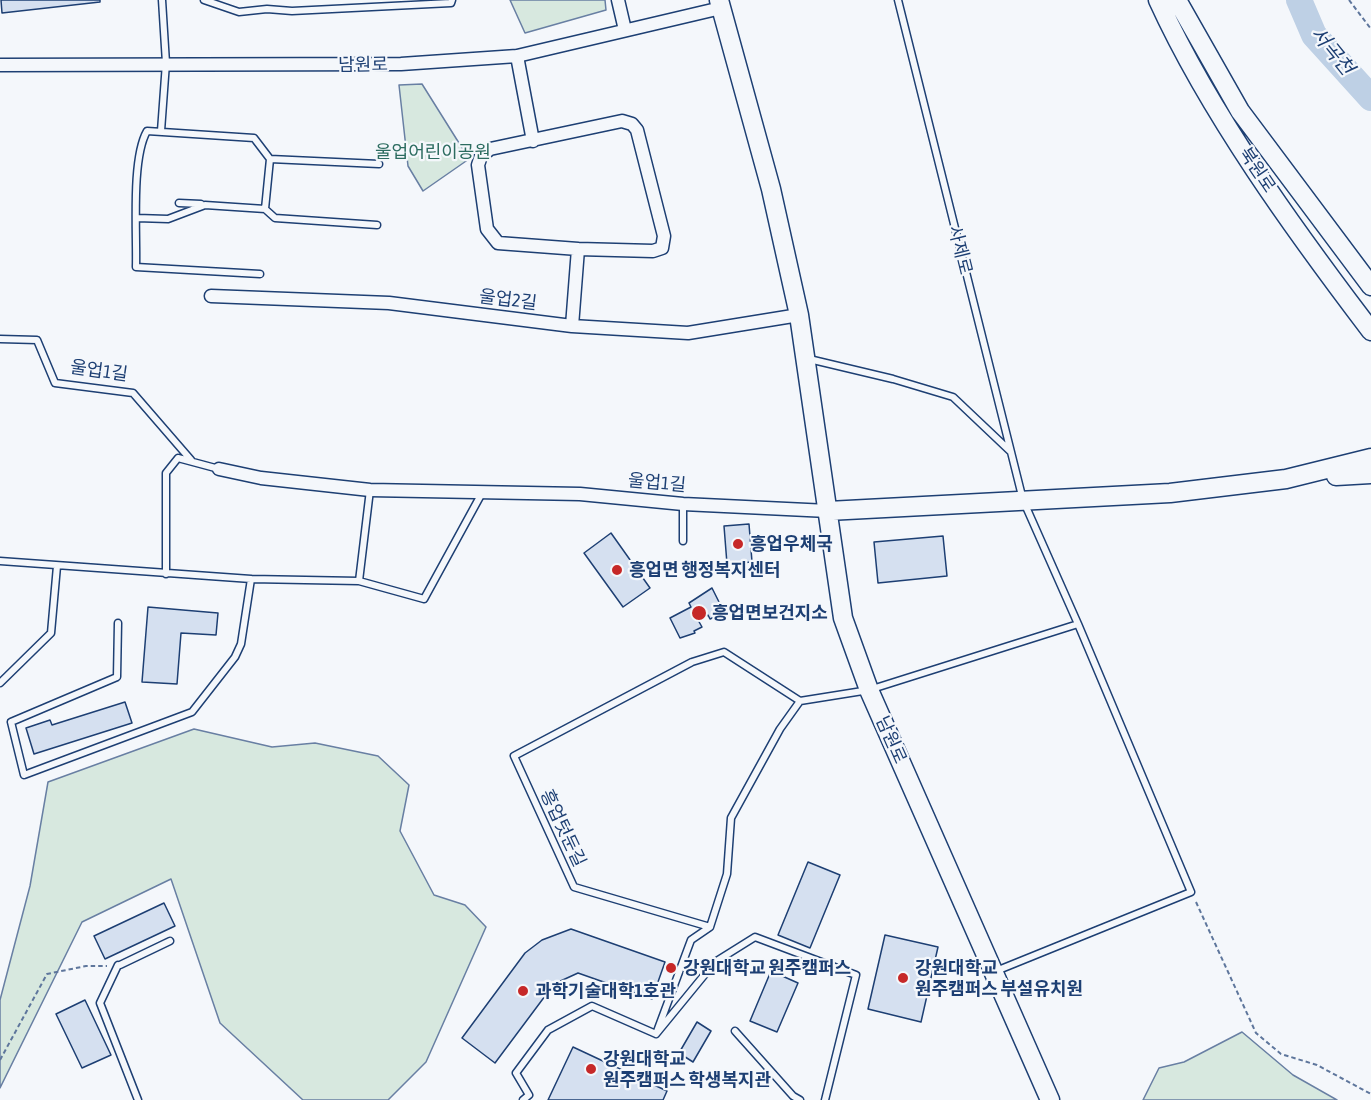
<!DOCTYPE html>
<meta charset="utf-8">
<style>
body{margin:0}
canvas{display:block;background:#f4f7fb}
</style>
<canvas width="1371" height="1100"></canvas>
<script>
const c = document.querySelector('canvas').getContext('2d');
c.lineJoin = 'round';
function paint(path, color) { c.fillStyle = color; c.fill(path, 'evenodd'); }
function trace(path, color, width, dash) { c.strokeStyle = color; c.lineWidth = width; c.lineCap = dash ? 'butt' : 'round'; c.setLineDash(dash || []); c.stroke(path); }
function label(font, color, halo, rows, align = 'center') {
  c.font = font + ' "Asap Condensed","Noto Sans KR",sans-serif'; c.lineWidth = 4.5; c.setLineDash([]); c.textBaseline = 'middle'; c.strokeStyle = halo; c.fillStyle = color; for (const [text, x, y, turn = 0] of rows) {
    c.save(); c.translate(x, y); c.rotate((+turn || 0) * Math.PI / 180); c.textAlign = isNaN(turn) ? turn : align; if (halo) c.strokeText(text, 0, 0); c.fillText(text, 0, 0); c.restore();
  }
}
const green = new Path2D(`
 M510,0H605L606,10L525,33Z
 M422,84L469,159L423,191L408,166L399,85Z
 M194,729L272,747L315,743L378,756L409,785L400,831L434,895L465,905L486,927L426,1062L388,1100H303L220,1023L171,879L82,922L0,1088V1000L30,886L48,782Z
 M1242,1032L1293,1075L1337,1100H1143L1159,1068L1184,1062Z`);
const river = new Path2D(`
 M1299,0L1314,35L1371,98`);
const building = new Path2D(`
 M1,0H100V2L2,13Z
 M749,524L752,562L727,564L724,526Z
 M611,533L650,588L623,607L584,553Z
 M943,536L947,576L878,583L874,542Z
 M712,588L721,606L716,609L719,615L710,619L708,615L698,620L702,627L694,631L695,633L680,638L670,618L691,607L689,603Z
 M148,607L218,613L216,635L181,633L177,684L142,682Z
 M125,702L132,723L34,754L26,728L50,720L52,725Z
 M808,862L840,875L810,948L778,935Z
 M164,903L175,926L105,959L94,936Z
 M571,929L665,962L652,999L578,973L554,984L495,1063L462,1038L525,953L542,940Z
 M885,935L938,947L921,1022L868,1009Z
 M771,971L798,983L777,1032L750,1021Z
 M85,1000L111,1055L82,1068L56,1014Z
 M697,1022L711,1031L693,1062L679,1053Z
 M573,1047L667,1091L663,1100H548Z`);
const path = new Path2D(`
 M1349,0L1371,29
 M1196,902L1256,1033L1281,1054L1317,1065L1371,1094
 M0,1060L47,974L86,966H107`);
const lane = new Path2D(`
 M204,0L239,12L267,9L292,11L451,3L452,0
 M161,131L166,63L162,0
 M270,159L379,164
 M179,203L201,204
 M137,218L168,219L205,205L265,209L275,218L377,225
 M260,274L136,267C137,233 131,159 147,131L254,138L270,159L265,209
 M0,339L37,340L55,383L133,393L191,460
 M809,359L893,379L953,397L1010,451
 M683,504V541
 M0,561L251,579L359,581L370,490
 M166,574V473L178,458L219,469
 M359,581L424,599L482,493
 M118,623L117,677L11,722L24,775L192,712L235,657L241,644L251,579
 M0,683L51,633L57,566
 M710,927L727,874L731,818L780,729L800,701L869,690L1078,624L1023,500L898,0
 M710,927L574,887L514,756L692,662L724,652L800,701
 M118,965L100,1003L138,1100
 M120,965L170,941
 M996,971L1191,892L1078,624
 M735,1031L793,1096L800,1100
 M656,1034L715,962L755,937L856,975L825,1100
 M523,1100L529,1095L516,1073L548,1030L592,1006L656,1034L691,940L710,927`);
const street = new Path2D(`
 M618,0L625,30
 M517,56L533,141
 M0,65L401,64L517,56L721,8
 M622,121L632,124L637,130L664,236L662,248L653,251L578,249L498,243L487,229L478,165L481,156L490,149Z
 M211,296L389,303L572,326L688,333L799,315
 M572,326L578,249
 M219,469L261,478L370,490L580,494L683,504L828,511`);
const secondary = new Path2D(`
 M719,0L771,189L799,315L843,618L869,690L1050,1100
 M1158,0C1210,114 1295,231 1371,331
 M1177,0L1240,111L1371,286
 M1336,476L1371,474
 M828,511L1170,493L1286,479L1371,458`);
const markers = [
 [738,544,6,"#c62828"],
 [617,570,6,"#c62828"],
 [699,613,8,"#c62828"],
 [671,968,6,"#c62828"],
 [903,978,6,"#c62828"],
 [523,991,6,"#c62828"],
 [591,1069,6,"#c62828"]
];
const streetNames = [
 ["남원로",363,65,-1],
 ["북원로",1257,170,56],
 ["사제로",960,250,76],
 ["울업2길",508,300,7],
 ["울업1길",99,371,8],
 ["울업1길",657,483,5],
 ["남원로",891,740,66],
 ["흥업텃둔길",563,828,65]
];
const parkNames = [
 ["울업어린이공원",433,152]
];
const poiNames = [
 ["흥업우체국",750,544],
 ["흥업면 행정복지센터",629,570],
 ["흥업면보건지소",712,613],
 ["강원대학교 원주캠퍼스",683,968],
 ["강원대학교",915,968],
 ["원주캠퍼스 부설유치원",915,989],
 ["과학기술대학1호관",535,991],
 ["강원대학교",603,1059],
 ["원주캠퍼스 학생복지관",603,1080]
];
const waterNames = [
 ["서곡천",1332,51,51]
];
paint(green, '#d7e8df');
trace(green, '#687fa3', 1.5);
trace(river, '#bed0e5', 26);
paint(building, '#d5e0f0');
trace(building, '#1d3f73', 1.5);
trace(lane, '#1d3f73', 9);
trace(street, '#1d3f73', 15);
trace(secondary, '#1d3f73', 21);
trace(path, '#5e769c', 2, [4.5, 3]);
trace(lane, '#f4f7fb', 6);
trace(street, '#f4f7fb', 12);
trace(secondary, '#f4f7fb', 18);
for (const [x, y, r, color] of markers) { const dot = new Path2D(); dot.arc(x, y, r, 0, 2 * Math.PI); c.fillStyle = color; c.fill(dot); trace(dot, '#f4f7fb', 2); }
label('18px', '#1d3f73', '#f4f7fb', streetNames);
label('18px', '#2c6c60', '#f4f7fb', parkNames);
label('bold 18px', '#1d3f73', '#f4f7fb', poiNames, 'left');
label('italic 20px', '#1d3f73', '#f4f7fb', waterNames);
</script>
